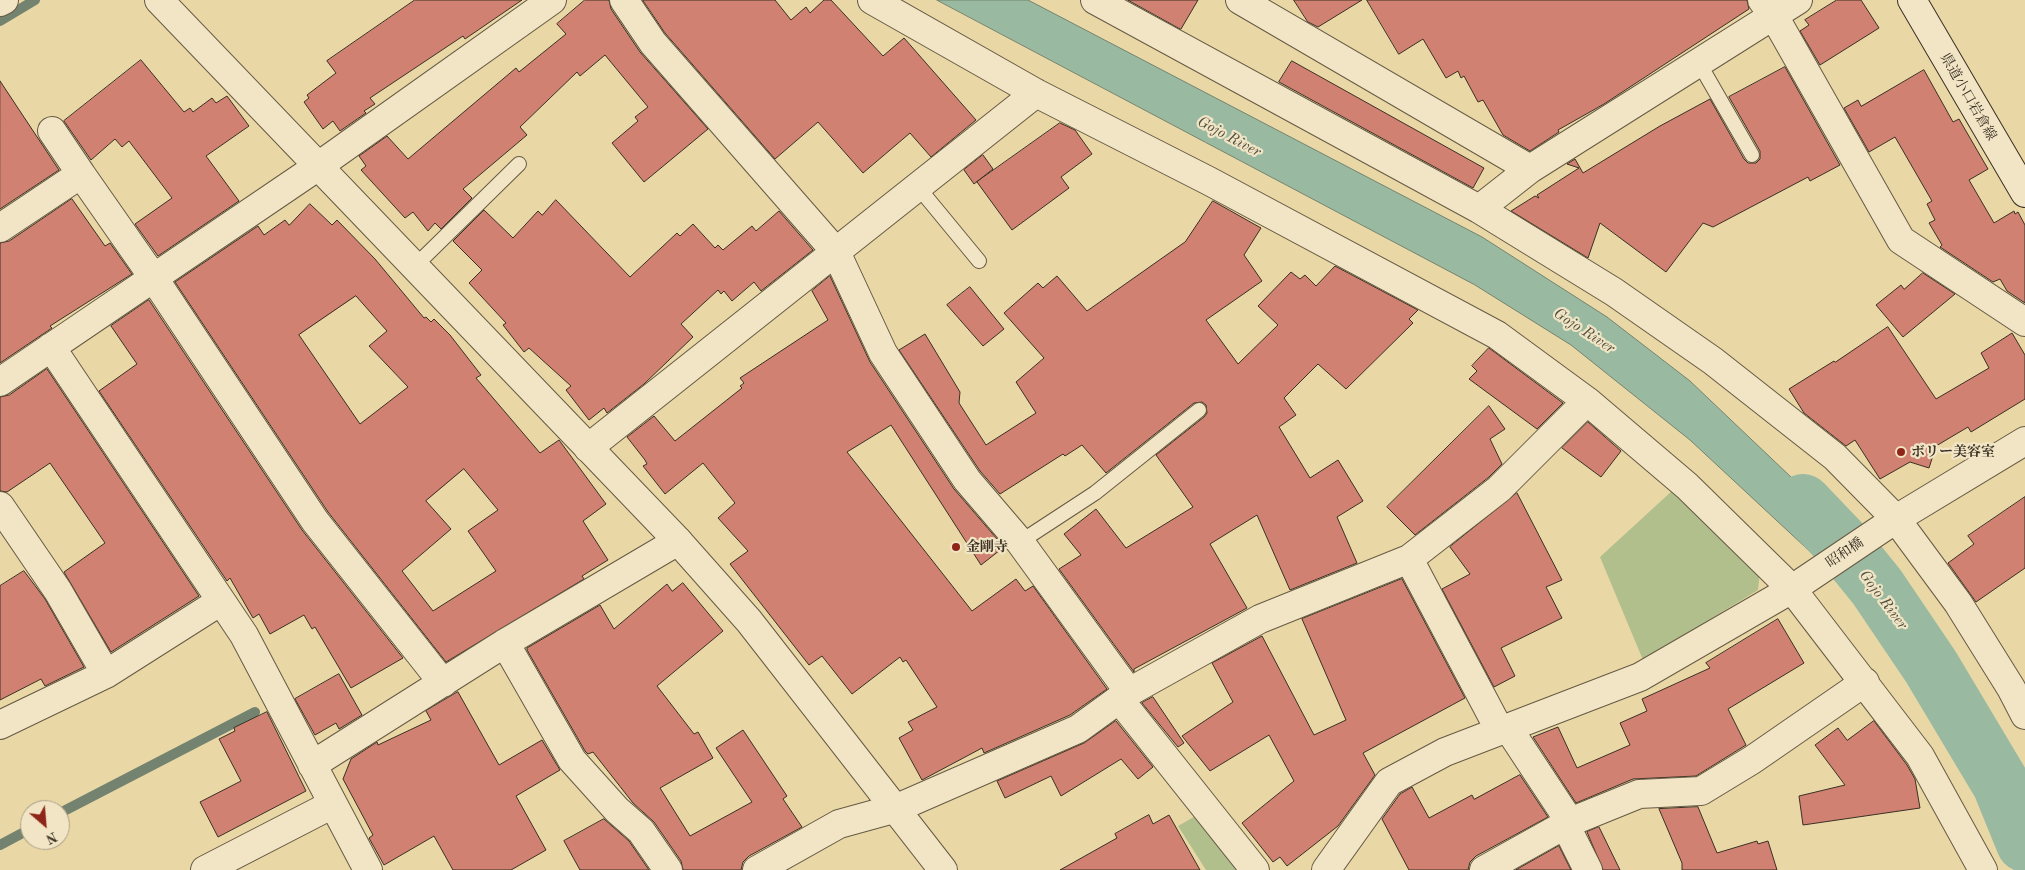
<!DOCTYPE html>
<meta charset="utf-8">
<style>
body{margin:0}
#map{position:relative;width:2025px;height:870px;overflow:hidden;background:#ead7a6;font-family:"Old Standard TT",serif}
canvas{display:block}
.north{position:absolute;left:20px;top:800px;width:50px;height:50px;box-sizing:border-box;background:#f1e5c5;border:1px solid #a89d85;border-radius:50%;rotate:153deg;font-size:14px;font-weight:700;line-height:20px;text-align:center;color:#3a3024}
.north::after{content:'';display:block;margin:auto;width:18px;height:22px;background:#8f2418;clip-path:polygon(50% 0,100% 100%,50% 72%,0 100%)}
</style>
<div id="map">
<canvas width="2025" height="870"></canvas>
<div class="north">N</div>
</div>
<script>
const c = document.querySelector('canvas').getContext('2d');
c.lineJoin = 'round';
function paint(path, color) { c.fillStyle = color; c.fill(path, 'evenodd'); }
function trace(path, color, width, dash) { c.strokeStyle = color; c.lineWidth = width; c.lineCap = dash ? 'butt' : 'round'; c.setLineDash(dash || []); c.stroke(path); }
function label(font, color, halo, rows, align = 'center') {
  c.font = font + ' "Old Standard TT","Noto Serif JP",serif'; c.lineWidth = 4.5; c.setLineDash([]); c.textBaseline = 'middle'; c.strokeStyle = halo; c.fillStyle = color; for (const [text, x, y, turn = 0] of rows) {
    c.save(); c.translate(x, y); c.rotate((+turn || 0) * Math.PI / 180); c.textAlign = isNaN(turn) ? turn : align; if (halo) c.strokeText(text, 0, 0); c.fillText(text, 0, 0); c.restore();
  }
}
const green = new Path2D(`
 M1673,490L1760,571L1758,590L1643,660L1600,557Z
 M1199,814L1243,870H1206L1178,826Z`);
const water = new Path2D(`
 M937,0H1028L1482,237L1607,317L1690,381L1853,536L1818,559L1690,440L1571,345L1475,285Z`);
const stream = new Path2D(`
 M0,21L35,0
 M60,813L255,712
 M0,845L30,829`);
const river = new Path2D(`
 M1803,503L1843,545L1877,587L1931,667L2001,784L2025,843`);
const building = new Path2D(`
 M415,0H522L465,39L463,36L370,98L375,104L364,111L366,113L340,131L333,121L323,129L304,102L309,98L307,95L336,73L327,61Z
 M585,0H609L611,9L640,52L708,129L644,182L612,143L638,121L635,117L648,107L605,55L580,76L577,72L520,127L527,135L463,189L472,198L441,229L435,223L428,231L413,212L405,218L361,170L366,166L359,156L387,136L408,159L516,68L519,72L566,34L557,24Z
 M643,0H775L791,20L806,7L810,13L824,0H831L883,56L904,38L976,120L931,157L910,133L863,173L818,122L775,159L665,33Z
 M1128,0H1198L1181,29Z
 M1294,0H1362L1318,27L1308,22Z
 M1367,0H1747L1749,9L1604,104L1558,130L1559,132L1530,151L1503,135L1483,100L1478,102L1464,76L1461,78L1458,71L1446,78L1423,39L1399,54Z
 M1837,0H1861L1879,28L1820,65L1800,31L1809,25L1805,20Z
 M141,60L184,112L190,108L193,112L212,98L216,103L227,96L249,126L206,156L239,201L158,256L135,224L172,198L129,141L122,147L115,139L91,160L64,121Z
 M1292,61L1484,168L1473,188L1279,82Z
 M1785,67L1840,165L1810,181L1808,177L1713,227L1703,223L1666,272L1600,223L1588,258L1511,211L1535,196L1539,198L1537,195L1579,168L1567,164L1575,159L1583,173L1660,126L1710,99L1744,159L1748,163H1756L1760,159V151L1729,97Z
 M1924,70L1953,122L1959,119L1988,169L1969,180L1994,223L2014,211L2015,214L2018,212L2025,225V303L2007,291L2000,279L1993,282L1940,247L1942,245L1929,223L1935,220L1927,204L1932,201L1895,137L1869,152L1844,108L1858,100L1861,106Z
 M0,81L59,170L0,209Z
 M1060,123L1075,130L1092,154L1061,177L1069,188L1012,230L977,182Z
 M983,155L993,169L974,184L964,170Z
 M72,199L105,246L110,243L132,274L50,326L52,328L0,363V243L9,241Z
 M556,200L630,277L677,233L680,236L693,224L715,248L718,245L723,250L752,226L756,231L779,211L813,250L761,291L754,282L732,301L724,291L721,294L718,290L681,324L693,337L644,384L607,413L604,408L589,420L566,390L571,386L529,348L524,352L503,325L506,323L469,283L482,270L453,241L484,210L513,238L538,211L542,215Z
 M1213,201L1261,228L1244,255L1262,281L1206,320L1238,364L1278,325L1258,306L1291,272L1300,279L1305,275L1316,286L1335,266L1418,310L1409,319L1413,323L1346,389L1318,364L1284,398L1296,415L1279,427L1310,478L1338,460L1363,501L1337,517L1357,563L1290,590L1257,515L1210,544L1247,608L1134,669V672L1059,569L1081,555L1064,534L1096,509L1126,548L1193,507L1156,455L1204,417L1207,413L1206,405L1202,402L1194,403L1106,473L1082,445L1065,456L1063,454L1000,494L980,471L899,350L925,334L960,392L959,403L986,445L1036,413L1016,382L1044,358L1004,313L1038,283L1043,288L1057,276L1087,311L1185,242Z
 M310,204L332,225L337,220L375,259L424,318L426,317L431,322L434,319L450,335L481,375L476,378L540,453L559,440L606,504L583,521L608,560L582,576L584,579L446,662L328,512L175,282L258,226L264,235L285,220L289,225ZM356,296L387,331L369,346L408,387L360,424L299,335ZM464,469L498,510L468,531L496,571L433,611L402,571L451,529L426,501Z
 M1923,273L1955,294L1903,337L1876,305L1901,285L1904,289Z
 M830,276L870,362L954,489L1004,547L981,565L891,425L847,452L972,611L1016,579L1025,591L1033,586L1107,689L1070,715L984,753L982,748L922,780L899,738L913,730L908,722L937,707L906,660L903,662L900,657L852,694L822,656L809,665L730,564L748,551L718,518L735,503L703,463L665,494L643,466L647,464L645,460L627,437L654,416L675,441L742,388L740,386L744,383L740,378L828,320L812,291Z
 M970,287L1004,329L983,346L947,305Z
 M149,300L302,530L403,658L351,688L315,627L312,629L304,615L270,634L259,614L253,618L230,578L227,581L99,391L137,364L111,326Z
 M1888,327L1936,399L1989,368L1981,353L2012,333L2025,355V399L1971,432L1968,427L1936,446L1929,468L1910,462L1880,479L1855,440L1846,446L1804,413L1789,389L1834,361L1835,362Z
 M1489,348L1563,403L1537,429L1469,379L1477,371L1472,366Z
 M47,369L199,596L111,652L64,572L105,543L50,463L7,492L0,491V397L9,395Z
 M1489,406L1505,429L1490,439L1502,464L1489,477L1415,535L1387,507Z
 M1588,422L1621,451L1601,477L1562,448Z
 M1517,493L1562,580L1546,587L1562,618L1501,648L1515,676L1494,687L1442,589L1470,574L1450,547Z
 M2025,497V568L1976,602L1948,563L1974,544L1968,536Z
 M24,571L45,599L84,667L45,686L41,679L0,700V586Z
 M1402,579L1465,698L1363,753L1375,775L1338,826L1287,866L1280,857L1273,862L1242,823L1294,781L1269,735L1210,771L1182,736L1233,702L1212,663L1262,636L1314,735L1346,720L1302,619Z
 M683,583L723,631L657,686L694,734L698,732L713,758L660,788L690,836L752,802L716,748L743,730L787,796L783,799L802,827L749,856L743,862L741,870H683L681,861L654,822L633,803L593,752L588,754L585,751L527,650V648L600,605L614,629L667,584L672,591Z
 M1778,619L1804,663L1728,709L1746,745L1696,776L1633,779L1576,803L1533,737L1558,727L1577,768L1630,745L1620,723L1647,711L1642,699L1710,668L1706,663Z
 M339,674L362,715L339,729L336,723L315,735L295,699Z
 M458,692L499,765L542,740L560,770L516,796L546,850L511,870H453L434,836L384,865L369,838L373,835L343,779L351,759L377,742L378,745L431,720L426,711Z
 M1153,697L1184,743L1178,747L1142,703Z
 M267,712L306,791L218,837L200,802L241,781L219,739L235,731L234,728Z
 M1116,721L1153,767L1138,779L1121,759L1061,796L1051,776L1005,798L997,781L1084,743Z
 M1874,721L1907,765L1915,779L1920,808L1803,825L1799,796L1845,785L1815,745L1838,728L1847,740Z
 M1520,775L1548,817L1476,856L1470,862L1468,870H1409L1382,819L1400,794L1412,787L1429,818L1472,795L1474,799Z
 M1698,807L1717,853L1757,841L1758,844L1768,841L1777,870H1682V863L1659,809Z
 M1149,815L1153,824L1169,815L1200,870H1060L1117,838L1115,834Z
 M604,819L629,841L649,870H580L564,841Z
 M1599,827L1620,870H1603L1587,832Z
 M1559,846L1571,870H1516Z`);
const service = new Path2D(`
 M1699,63L1752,155
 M918,187L979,261
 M414,267L519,164
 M1020,542L1095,493L1199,410`);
const minor = new Path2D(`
 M624,0L653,43L836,252L883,353L967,480L1020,542L1129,692
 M872,0L1036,93L1209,181L1497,335L1587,401L1687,486L1792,589L1920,756L1983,870
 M1095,0L1479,209
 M1240,0L1530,169
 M1762,0L1774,16L1901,240L2025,322
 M1798,0L1530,169L1479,209L1614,292L1713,361L1835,457L1896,519L1958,603L2011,688L2025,715
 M0,2L4,0
 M52,131L81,174
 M0,228L81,174L153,277L315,521L443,683
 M51,347L244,635L368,870
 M0,382L317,167L552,0
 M588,448L1036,93
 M0,506L58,591L106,674
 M1409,559L1499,489L1587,401
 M505,643L572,760L617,810L641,831L668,870
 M1119,699L1255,870
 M0,725L106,674L221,601
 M1508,728L1570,822
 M312,765L505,643L678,541
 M1565,824L1588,870
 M205,870L333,804
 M757,870L839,824L897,808L1078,729L1129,692L1260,619L1409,559L1500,731
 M1326,870L1389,782L1445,752L1640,677L1792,589L1896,519L2025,441
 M1484,870L1570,822L1639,794L1701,791L1752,760L1865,682`);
const tertiary = new Path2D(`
 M159,0L678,541L749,621L943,870`);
const secondary = new Path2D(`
 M1912,0L2025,193`);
const markers = [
 [1901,452,5,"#8f2418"],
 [956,547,5,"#8f2418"]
];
const streetNames = [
 ["県道小口岩倉線",1968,97,60],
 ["昭和橋",1845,553,-34]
];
const poiNames = [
 ["ボリー美容室",1911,452],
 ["金剛寺",966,547]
];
const waterNames = [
 ["Gojo River",1229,137,28],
 ["Gojo River",1584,331,33],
 ["Gojo River",1883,600,53]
];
paint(green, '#b0bf8c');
paint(water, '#99baa1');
trace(water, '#73836f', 1);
trace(stream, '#73836f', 10);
trace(river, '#99baa1', 58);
paint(building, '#d08171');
trace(building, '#3a3024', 1);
trace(service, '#665a44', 16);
trace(minor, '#665a44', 30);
trace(tertiary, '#665a44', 30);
trace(secondary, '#3a3024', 30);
trace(service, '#f1e5c5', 14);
trace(minor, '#f1e5c5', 28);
trace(tertiary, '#f1e5c5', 28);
trace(secondary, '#f1e5c5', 28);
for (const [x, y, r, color] of markers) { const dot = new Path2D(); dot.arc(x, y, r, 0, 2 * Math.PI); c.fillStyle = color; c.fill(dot); trace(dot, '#f1e5c5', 2); }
label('14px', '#3a3024', '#f1e5c5', streetNames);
label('bold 14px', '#3a3024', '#f1e5c5', poiNames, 'left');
label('italic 15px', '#4d4c3d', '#f1e5c5', waterNames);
</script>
